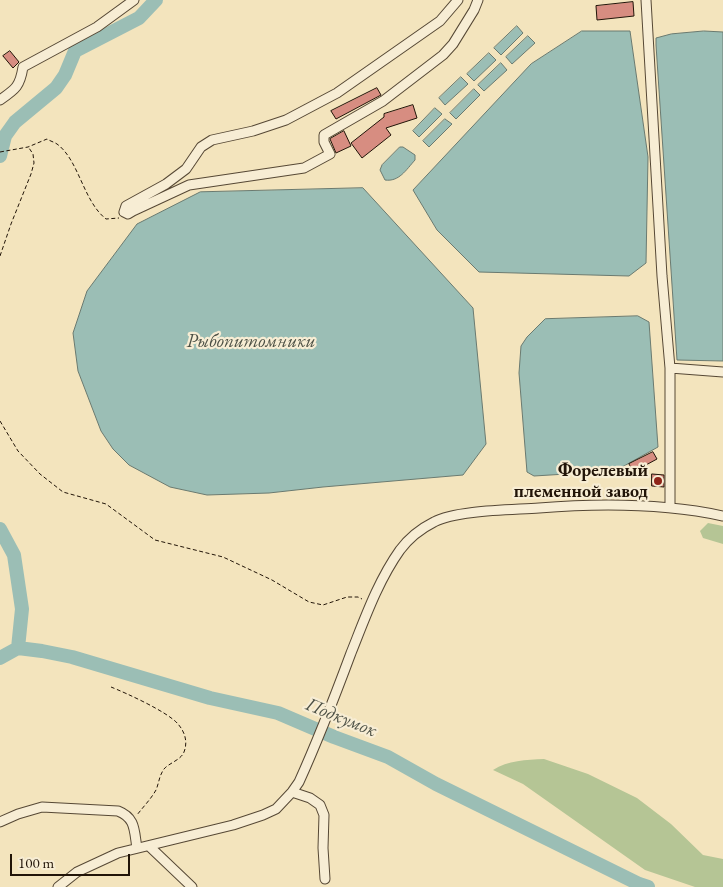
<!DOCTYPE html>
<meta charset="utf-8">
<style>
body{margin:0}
#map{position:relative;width:723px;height:887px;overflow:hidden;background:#f3e4bd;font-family:"EB Garamond",serif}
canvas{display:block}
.scale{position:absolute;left:10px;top:854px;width:120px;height:22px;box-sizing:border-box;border:2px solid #211408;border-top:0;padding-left:6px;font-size:15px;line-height:18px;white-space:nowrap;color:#211408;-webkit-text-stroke:4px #f7edd4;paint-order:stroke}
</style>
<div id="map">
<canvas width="723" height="887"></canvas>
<div class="scale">100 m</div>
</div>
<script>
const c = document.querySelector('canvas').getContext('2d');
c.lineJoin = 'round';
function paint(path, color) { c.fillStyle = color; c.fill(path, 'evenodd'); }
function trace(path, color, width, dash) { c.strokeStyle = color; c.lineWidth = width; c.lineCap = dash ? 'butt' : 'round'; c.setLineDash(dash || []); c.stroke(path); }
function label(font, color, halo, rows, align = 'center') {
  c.font = font + ' "EB Garamond",serif'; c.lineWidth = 4.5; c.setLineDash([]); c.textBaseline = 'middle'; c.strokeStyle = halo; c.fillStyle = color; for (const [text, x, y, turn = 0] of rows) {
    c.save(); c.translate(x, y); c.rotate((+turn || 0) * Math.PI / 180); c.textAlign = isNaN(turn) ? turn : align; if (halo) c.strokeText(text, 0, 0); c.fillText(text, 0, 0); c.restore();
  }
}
const green = new Path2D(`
 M708,523L723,526V544L703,538L700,531Z
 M544,759L588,774L637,798L671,824L703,855L723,859V887H695L645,870L523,784L493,770C508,760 526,760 544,759Z`);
const water = new Path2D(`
 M517,26L523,33L501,55L494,48Z
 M582,31H630L648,157L646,263L629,276L479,272L437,230L413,190L531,64Z
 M704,31L723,32V361L677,360L656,45V38L671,34Z
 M528,36L535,43L512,64L506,57Z
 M489,53L496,60L474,81L467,74Z
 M501,63L507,70L484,91L478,85Z
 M461,77L468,84L445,105L439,98Z
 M474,89L480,95L456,119L450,113Z
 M435,108L442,114L419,137L413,131Z
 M445,119L452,124L429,147L423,141Z
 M400,147H403L415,155V160C406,170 399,182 385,180L380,170L382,165Z
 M363,188L473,308L486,444L463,475L323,487L269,493L207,495L170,487L129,465L113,449L101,431L78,371L73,333L87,291L137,224L200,192Z
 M638,316L649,322L658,447L615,471L534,476L527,472L519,373L521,346L527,337L545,319Z`);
const river = new Path2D(`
 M0,156L5,136L15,122L56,88L65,75L75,51L139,18L156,0
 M0,529L14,555L22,609L18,648
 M0,658L18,648L42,651L72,657L210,698L278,713L334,737L388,757L436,784L639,884L648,887`);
const building = new Path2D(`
 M633,2L634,16L597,20L596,6Z
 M10,51L19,62L13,68L3,56Z
 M377,88L381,95L336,119L331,111Z
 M413,105L417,118L386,128L391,135L362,158L351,143L384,117V114Z
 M344,131L351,146L336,153L330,139Z
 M653,452L657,459L633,472L629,464Z
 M652,474L664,475V487L652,486Z`);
const path = new Path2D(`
 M0,152L28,147L47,139C50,141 54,142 57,144C79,160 83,201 106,219L119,218
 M0,256L11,224L31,174L34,163L33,154L29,148
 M0,421L18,451L40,474L63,492L106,504L155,540L223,557L272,580L309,602L323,605L347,597H358L362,599
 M111,687C126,693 168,712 178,724C185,732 188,742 184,752C181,760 169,763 164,769C159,776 159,783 156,790C151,799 143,807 137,815`);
const minor = new Path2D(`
 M458,0L440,21L337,93L286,120L253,131L212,140L201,147L186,169L166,184L126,206L124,212L128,214L133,211L189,185L304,168L330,154L324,142V135L383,101L443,55L453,44L474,10L478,0
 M646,0L662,276L670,368
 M0,100C16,89 20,86 23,67L97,27L134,0
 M670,507V368L723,372
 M292,792L310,798L320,805L324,815L323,848L325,879
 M0,822L18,814L42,807L118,811C136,818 134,831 137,848
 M149,846L192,887
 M58,887L77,872L118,853L233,825L263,815L276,809L292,792L299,782C318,740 335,696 351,653C365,618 378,581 400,550C409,538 420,529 434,522C456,510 512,510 539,508C601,503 662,503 723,516`);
const markers = [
 [658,481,5,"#8f2418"]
];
const poiNames = [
 ["Форелевый",648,471],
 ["племенной завод",648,492]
];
const waterNames = [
 ["Рыбопитомники",251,342],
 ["Подкумок",341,718,22]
];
paint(green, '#b5c595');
paint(water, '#9bbeb5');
trace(water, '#6a7a70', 1);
trace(river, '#9bbeb5', 14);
paint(building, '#d78d81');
trace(building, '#211408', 1);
trace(minor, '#564835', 11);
trace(path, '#211408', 1, [4, 2.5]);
trace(minor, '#f7edd4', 9);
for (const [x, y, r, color] of markers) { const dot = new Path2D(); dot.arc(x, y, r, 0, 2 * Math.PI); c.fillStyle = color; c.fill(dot); trace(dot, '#f7edd4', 2); }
label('bold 18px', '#211408', '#f7edd4', poiNames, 'right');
label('italic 19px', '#4c5045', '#f7edd4', waterNames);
</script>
